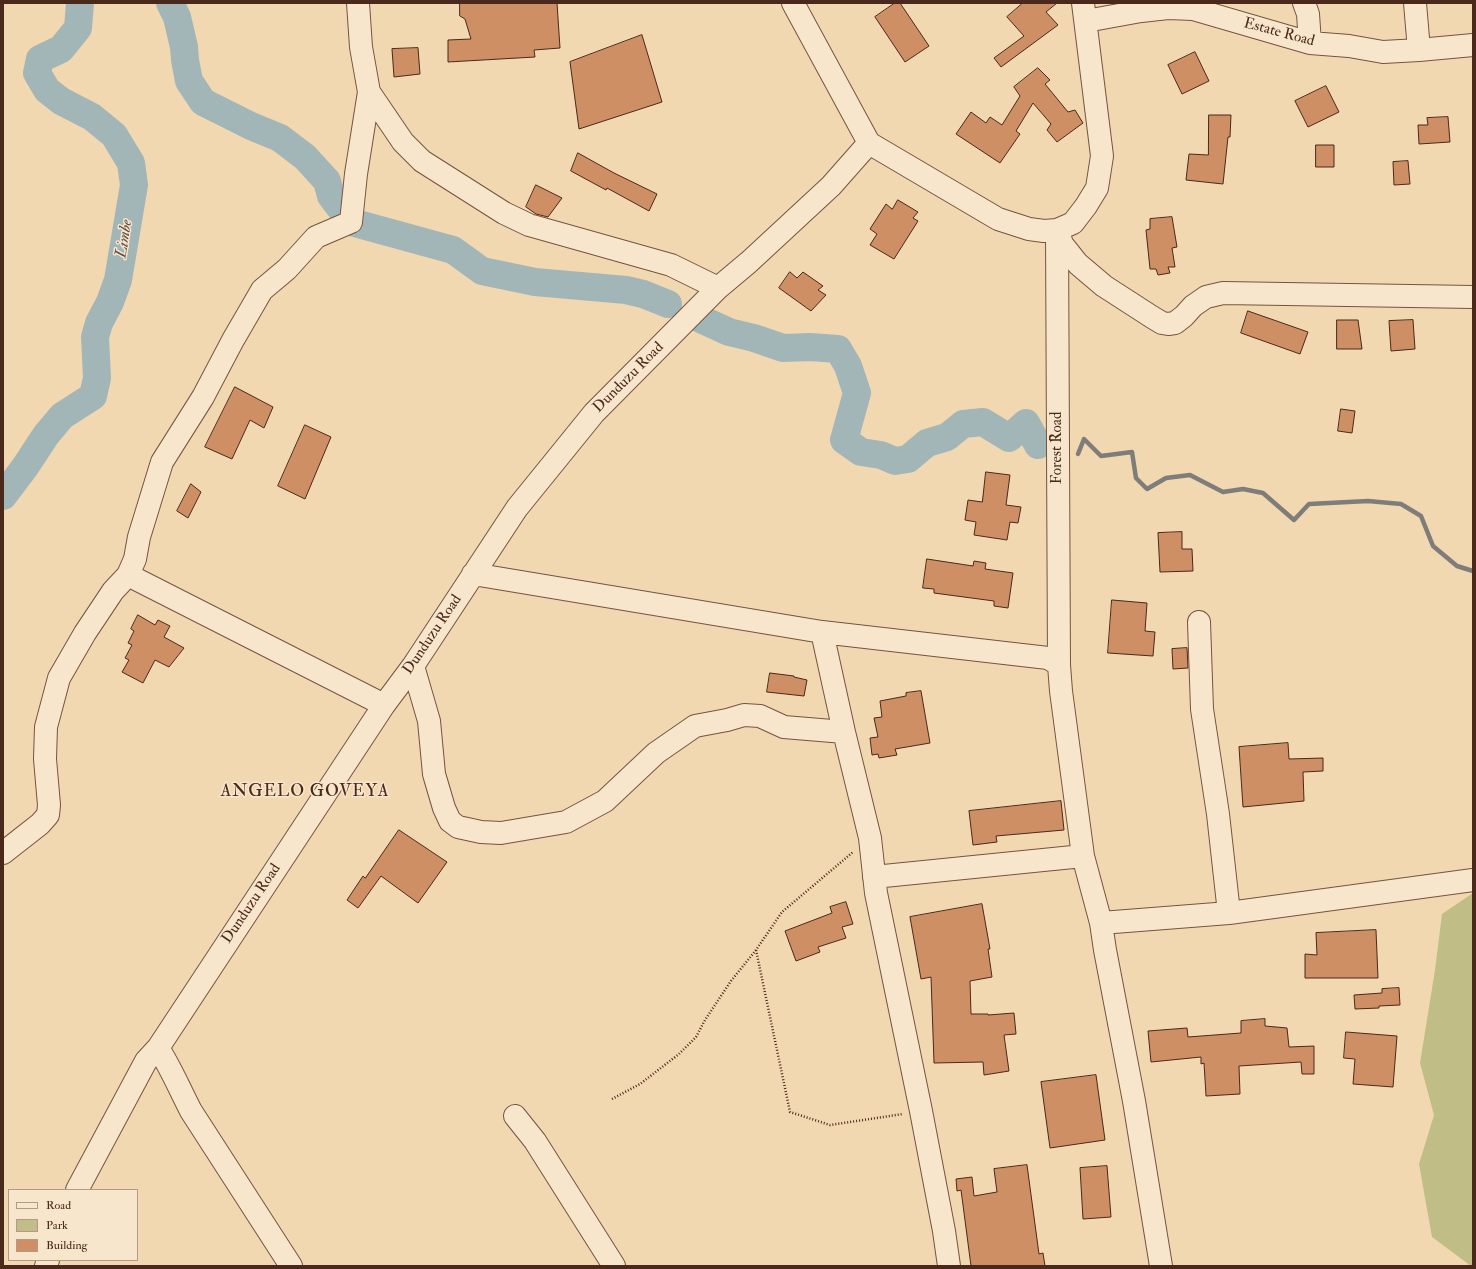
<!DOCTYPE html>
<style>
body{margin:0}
#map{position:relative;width:1476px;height:1269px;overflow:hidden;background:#f2d8b1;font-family:"IM FELL Double Pica",serif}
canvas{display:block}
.frame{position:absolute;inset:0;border:4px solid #4a281c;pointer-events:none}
.legend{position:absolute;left:8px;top:1189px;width:130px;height:72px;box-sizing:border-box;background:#f7e6cc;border:1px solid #b29a86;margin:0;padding:5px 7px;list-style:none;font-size:12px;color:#4a281c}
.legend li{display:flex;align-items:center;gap:8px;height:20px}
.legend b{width:20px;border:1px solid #b29a86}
</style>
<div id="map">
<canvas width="1476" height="1269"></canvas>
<div class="frame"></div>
<ul class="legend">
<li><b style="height:5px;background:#f7e6cc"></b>Road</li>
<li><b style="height:11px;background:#c0bd87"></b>Park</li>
<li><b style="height:11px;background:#cd8f63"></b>Building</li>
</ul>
</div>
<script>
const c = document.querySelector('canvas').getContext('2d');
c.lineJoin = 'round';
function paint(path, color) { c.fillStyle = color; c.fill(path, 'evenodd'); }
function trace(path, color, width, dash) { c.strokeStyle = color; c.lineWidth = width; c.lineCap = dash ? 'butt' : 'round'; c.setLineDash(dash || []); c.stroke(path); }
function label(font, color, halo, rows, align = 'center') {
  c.font = font + ' "IM FELL Double Pica",serif'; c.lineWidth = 3; c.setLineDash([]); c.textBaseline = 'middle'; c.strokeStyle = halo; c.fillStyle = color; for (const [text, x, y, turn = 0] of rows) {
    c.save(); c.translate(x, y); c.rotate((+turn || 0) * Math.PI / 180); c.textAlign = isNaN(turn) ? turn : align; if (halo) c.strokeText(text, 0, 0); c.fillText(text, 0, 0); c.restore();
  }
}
const green = new Path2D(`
 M1473,893V1266H1471L1432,1237L1419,1164L1434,1115L1420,1063L1435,970L1442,914Z`);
const stream = new Path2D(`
 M1078,454L1084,439L1101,456L1132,452L1136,478L1147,489L1166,478L1190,475L1223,492L1243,489L1263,493L1294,520L1309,504L1368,501L1401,504L1421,516L1433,546L1457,566L1473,571`);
const river = new Path2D(`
 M170,3L177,17L184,47L185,60L189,81L203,102L251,126L280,138L305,157L327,181L331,196L351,222L453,250L482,271L535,282L626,290L643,294L668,304
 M694,316L729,332L754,338L783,348L810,347L838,349L848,366L857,393L844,440L861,452L881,455L895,461L908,459L927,443L947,437L963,424L983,422L1009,438L1026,423L1038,445
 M3,496L25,467L46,435L62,416L93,396L97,378L95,337L99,323L110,302L118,280L134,185L131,163L114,135L92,117L61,101L47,90L37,73L40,59L61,49L78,28L80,3`);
const building = new Path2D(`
 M460,3H557L560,48L534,50L535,57L448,62V40L471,39L465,19L460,16Z
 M895,3H900L929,46L905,62L875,17Z
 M1023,3H1057L1046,12L1058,25L1001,67L994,58L1024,36L1007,17Z
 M642,35L662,102L579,129L570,62Z
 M418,48L420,74L394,77L392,49Z
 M1195,52L1209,81L1182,94L1168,65Z
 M1038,68L1050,80L1045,84L1068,112L1075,110L1083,123L1057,142L1047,130L1051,124L1033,103L1016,131L1020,134L1000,163L956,134L971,112L986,123L990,117L1002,125L1020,96L1014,87Z
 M1326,86L1339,112L1308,127L1295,101Z
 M1209,115H1231L1230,137H1228L1223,184L1186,180L1189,154L1208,155Z
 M1448,117L1450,142L1419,144L1418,125H1428L1427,118Z
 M1316,145H1334V167H1316Z
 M578,153L614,173L657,194L649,211L607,188L606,190L571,171Z
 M1408,161L1410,184L1394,185L1393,162Z
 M536,185L562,198L548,217L536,214L526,207Z
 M898,200L918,212L913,218L918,221L894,259L870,245L877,234L870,229L886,204L892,209Z
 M1172,217L1177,247L1172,248L1175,267H1168L1170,273L1158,275L1156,269H1150L1146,230L1150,229V219Z
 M790,272L797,278L803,272L823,286L818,290L826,295L811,311L779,288Z
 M1248,311L1308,332L1300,354L1241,333Z
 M1337,320H1358L1362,349H1337Z
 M1413,320L1415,349L1391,351L1389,321Z
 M235,387L273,407L264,428L250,420L232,459L205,447Z
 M1341,409L1355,411L1352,433L1338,431Z
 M305,425L331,437L305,499L278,486Z
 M986,472L1010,475L1006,505L1021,507L1018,523L1010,522L1007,540L974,535L976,522L965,520L968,500L982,502Z
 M191,484L201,492L188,518L177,511Z
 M1182,532V549H1192L1193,571L1160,572L1158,533Z
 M927,559L973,566L974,561L986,563L985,569L1013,573L1008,608L994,606V601L934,593V589L923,588Z
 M1112,600L1147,603L1145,631L1155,632L1153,656L1108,653Z
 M138,615L155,625L158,620L170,626L164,637L184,648L169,667L155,660L143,683L122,672L129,660L125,658L132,645L128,643L134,631L131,629Z
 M1187,648L1188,668L1173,669L1172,649Z
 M770,673L794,676V677L807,680L804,696L767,692Z
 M921,691L930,743L895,749L897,755L879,758L878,754L872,755L870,738L878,737L874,718L882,717L880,701L906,696V693Z
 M1288,743L1289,759L1323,758V771L1303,772L1304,801L1243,807L1239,747Z
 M1061,801L1064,830L996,836L997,842L973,845L969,811Z
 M399,830L447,862L418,903L381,876L358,908L347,900L363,876L365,878Z
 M846,902L853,924L842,927L846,938L818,947L820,952L796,961L785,931L832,913L830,907Z
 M982,904L990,949H988L992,977L970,981L971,1014H988V1015L1014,1013L1016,1034L1004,1035L1009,1071L984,1075L983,1062L934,1063L931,977L921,979L910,917Z
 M1376,930L1378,978H1305V954L1317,955L1316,933Z
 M1399,988L1400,1005L1379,1006V1008L1355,1009L1354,995L1382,993V989Z
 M1265,1019V1026L1287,1028L1289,1047L1314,1046V1074H1302L1301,1062L1239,1066L1240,1094L1206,1096L1204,1063L1201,1064V1057L1151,1062L1148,1031L1187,1028L1188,1037L1241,1033V1021Z
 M1346,1032L1397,1036L1393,1087L1353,1084L1355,1059L1344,1058Z
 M1096,1075L1105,1140L1050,1148L1041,1082Z
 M1027,1165L1039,1254L1043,1253L1045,1266H971L961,1190L957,1191L956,1179L972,1177L974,1196L997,1192L994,1169Z
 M1107,1166L1111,1217L1083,1219L1080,1168Z`);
const path = new Path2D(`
 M756,950L790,1112L830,1125L903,1114
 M612,1099L640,1084L679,1054L696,1037L705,1020L731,981L756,950L782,912L853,852`);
const minor = new Path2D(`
 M358,3L361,47L369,92L403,142L422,161L504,213L529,225L671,265L718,288
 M793,3L869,143L998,219L1029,229L1044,231L1057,230L1073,223L1086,206L1097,188L1102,156L1083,3
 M1304,3L1308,14L1310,43
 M1415,3L1419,50
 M1086,21L1141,11L1168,8L1193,9L1310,43L1349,46L1383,52L1419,50L1473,45
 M1057,230L1059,665L1061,691L1083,856L1101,923L1105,950L1134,1101L1161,1266
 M1058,231L1062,244L1078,264L1104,286L1152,317L1162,323L1168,324L1175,323L1184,316L1193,306L1206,297L1223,293L1473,297
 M473,574L822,632L1048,658L1059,665
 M128,575L384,705
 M1199,622L1202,709L1218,814L1229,913
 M822,632L844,732L870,838L876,893L921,1111L944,1231L949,1266
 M413,666L429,721L434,774L444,808L450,821L458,827L481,832L501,833L566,822L605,801L656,753L695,726L727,720L744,715L760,716L784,727L844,732
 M3,853L40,824L48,815L49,805L45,759L46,727L59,678L85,633L113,591L128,575L135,559L139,537L162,462L203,397L233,340L262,290L287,269L316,237L351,222L356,174L369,92
 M874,877L1083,856
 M1101,923L1229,913L1473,880
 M158,1048C171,1068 180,1090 191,1111L291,1266
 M515,1116L535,1141L614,1266
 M77,1190L146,1061L158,1048L384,705L413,666L517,508L594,413L718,288L749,262L831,186L869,143
 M46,1266L48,1260`);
const streetNames = [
 ["Estate Road",1279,33,15],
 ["Dunduzu Road",629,378,-45],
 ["Forest Road",1058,448,-90],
 ["Dunduzu Road",433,635,-56],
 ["Dunduzu Road",252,904,-56]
];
const waterNames = [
 ["Limbe",125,239,-81]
];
const quarterNames = [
 ["ANGELO GOVEYA",305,792]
];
paint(green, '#c0bd87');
trace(stream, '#7f7d7a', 4.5);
trace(river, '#a2b6b8', 28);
paint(building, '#cd8f63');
trace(building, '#4a281c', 1);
trace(minor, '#745441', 24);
trace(path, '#4a281c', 2.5, [1, 2]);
trace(minor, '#f7e6cc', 22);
label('15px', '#4a281c', '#f7e6cc', streetNames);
label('italic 16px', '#604c43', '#f7e6cc', waterNames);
c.letterSpacing = '1px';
label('17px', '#4a281c', '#f7e6cc', quarterNames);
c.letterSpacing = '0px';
</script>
